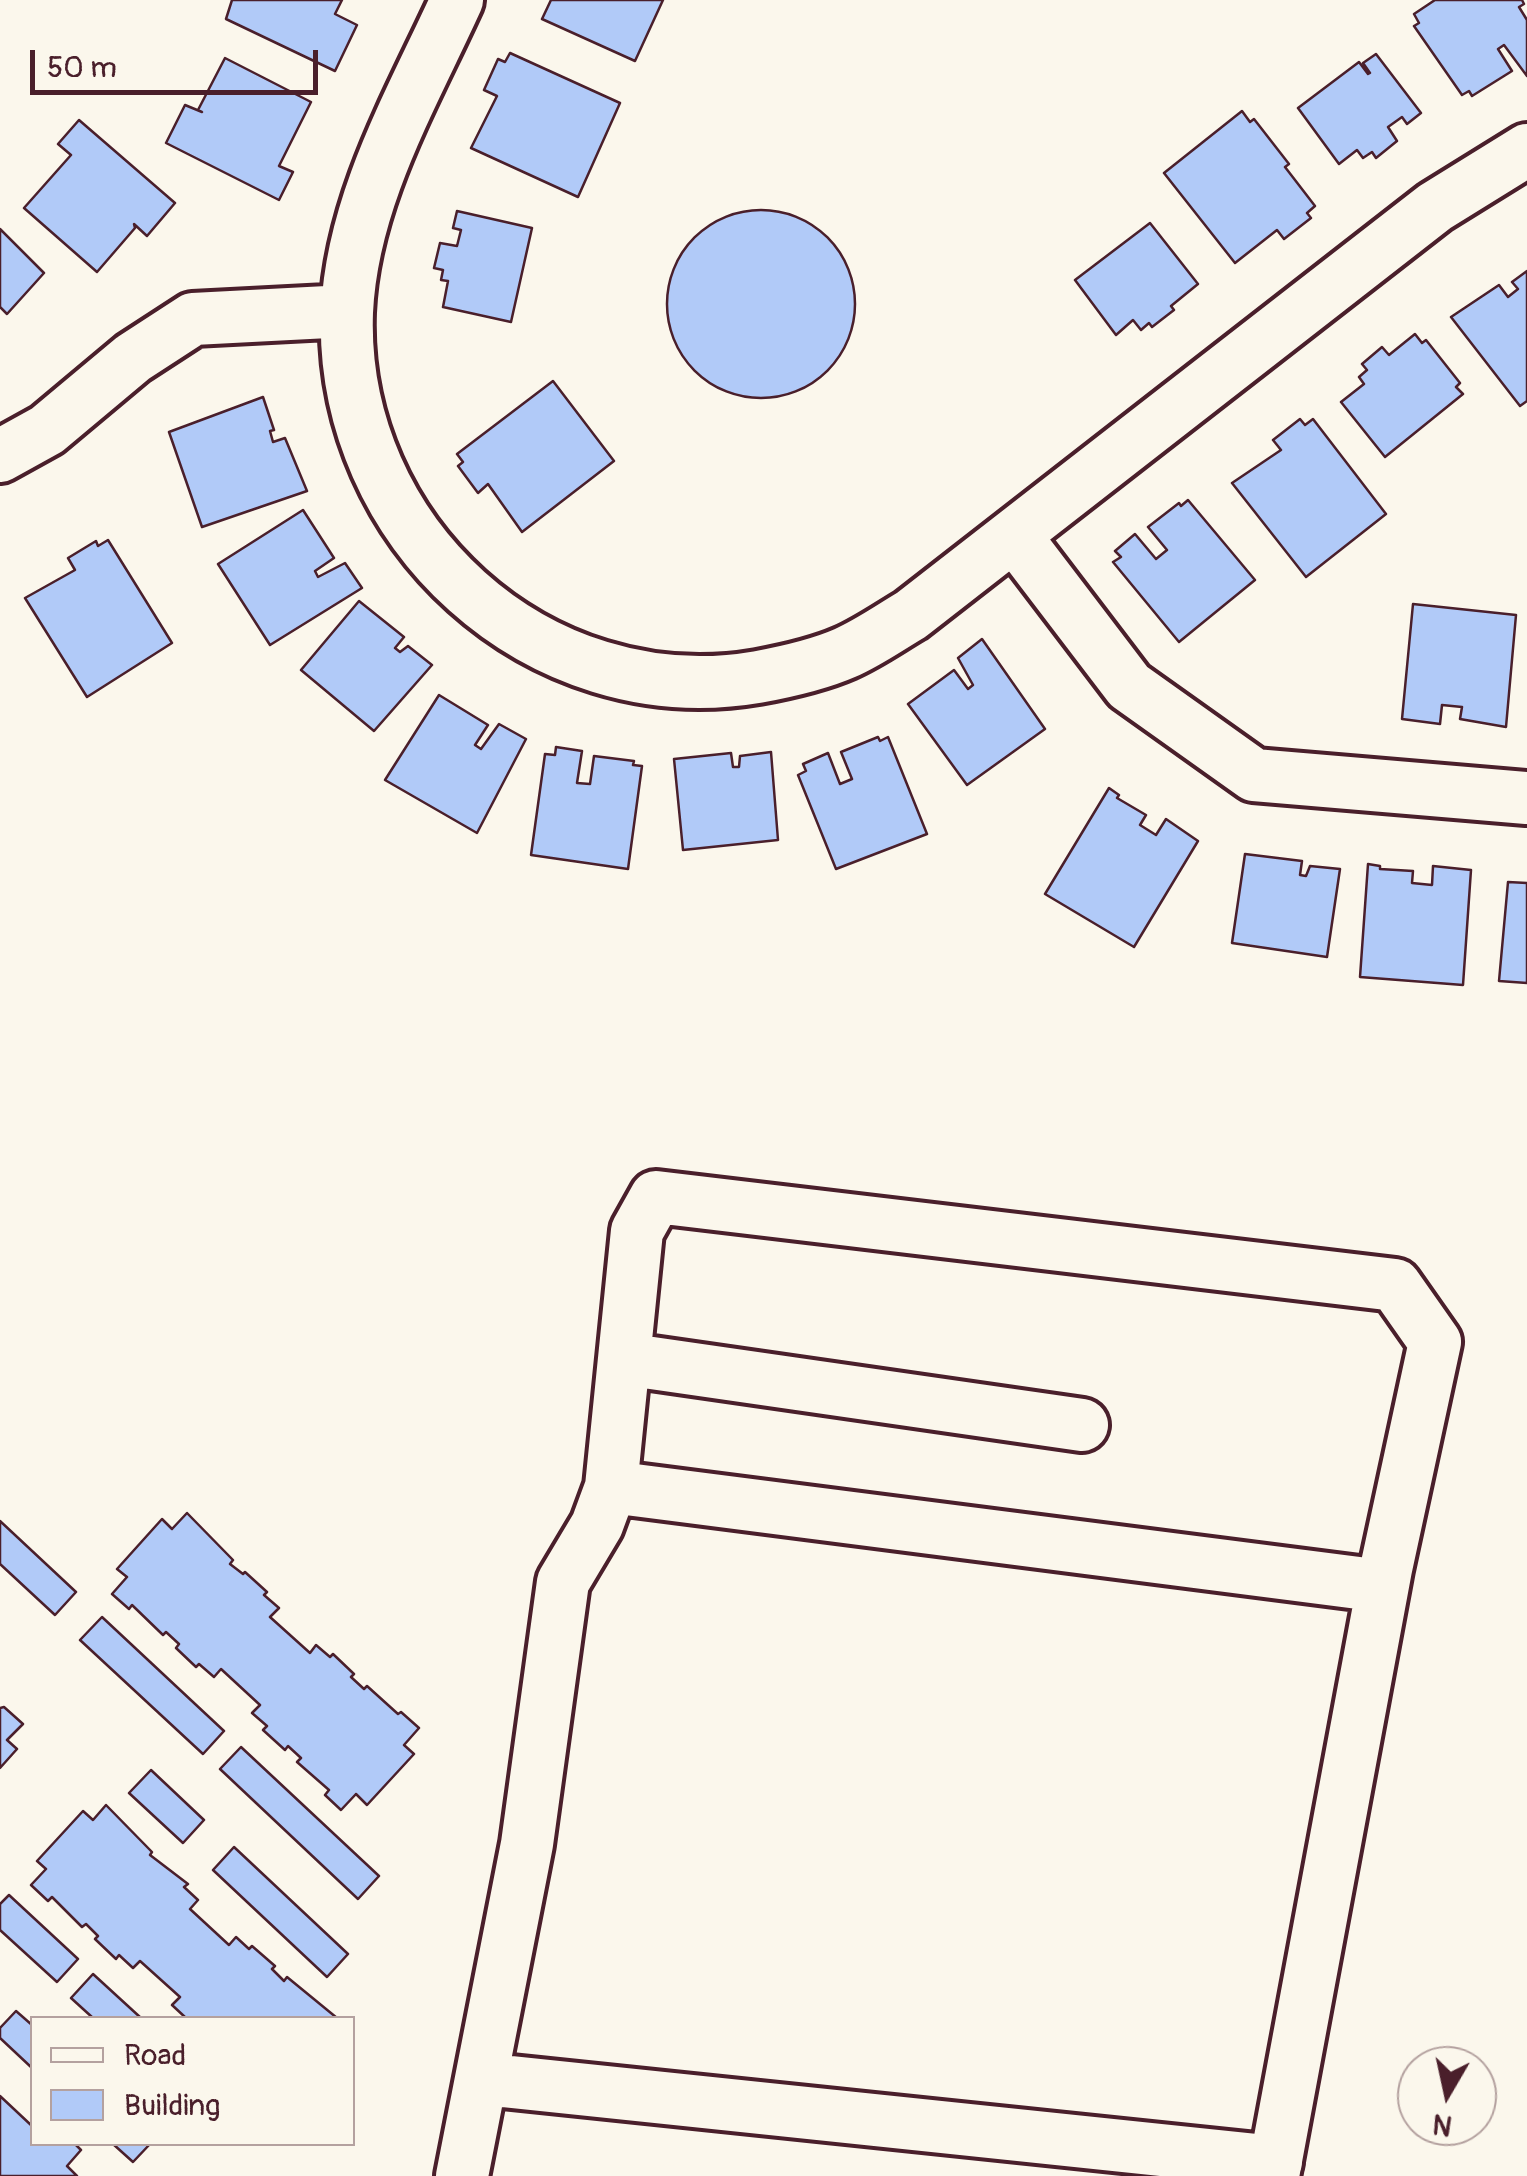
<!DOCTYPE html>
<style>
body{margin:0}
#map{position:relative;width:1527px;height:2176px;overflow:hidden;background:#fbf7ec;font-family:Pangolin,sans-serif}
canvas{display:block}
.legend{position:absolute;left:30px;top:2016px;width:325px;height:130px;box-sizing:border-box;background:#fbf7ec;border:2px solid #b4a19f;margin:0;padding:12px 18px;list-style:none;font-size:30px;color:#4a1f2b}
.legend li{display:flex;align-items:center;gap:20px;height:50px}
.legend b{width:50px;border:2px solid #b4a19f}
.north{position:absolute;left:1397px;top:2046px;width:100px;height:100px;box-sizing:border-box;background:#fbf7ec;border:2px solid #b4a19f;border-radius:50%;rotate:189deg;font-size:28px;font-weight:700;line-height:40px;text-align:center;color:#4a1f2b}
.north::after{content:'';display:block;margin:auto;width:35px;height:45px;background:#4a1f2b;clip-path:polygon(50% 0,100% 100%,50% 72%,0 100%)}
.scale{position:absolute;left:30px;top:50px;width:288px;height:45px;box-sizing:border-box;border:5px solid #4a1f2b;border-top:0;padding-left:12px;font-size:30px;line-height:35px;white-space:nowrap;color:#4a1f2b;-webkit-text-stroke:8px #fbf7ec;paint-order:stroke}
</style>
<div id="map">
<canvas width="1527" height="2176"></canvas>
<ul class="legend">
<li><b style="height:12px;background:#fbf7ec"></b>Road</li>
<li><b style="height:28px;background:#b1caf8"></b>Building</li>
</ul>
<div class="north">N</div>
<div class="scale">50 m</div>
</div>
<script>
const c = document.querySelector('canvas').getContext('2d');
c.lineJoin = 'round';
function paint(path, color) { c.fillStyle = color; c.fill(path, 'evenodd'); }
function trace(path, color, width, dash) { c.strokeStyle = color; c.lineWidth = width; c.lineCap = dash ? 'butt' : 'round'; c.setLineDash(dash || []); c.stroke(path); }
const building = new Path2D(`
 M232,0H342L335,14L357,25L335,71L226,19Z
 M551,0H663L635,61L542,19Z
 M1435,0H1522L1524,4L1519,7L1527,20V76L1504,45L1498,49L1512,71L1472,96L1469,91L1462,95L1414,26L1419,23L1414,14Z
 M510,53L620,103L578,197L471,148L497,96L484,90L498,59L505,62Z
 M1376,54L1421,113L1407,124L1402,117L1388,127L1397,141L1376,158L1372,152L1363,158L1357,150L1339,164L1298,108L1359,62L1368,74L1370,73L1363,63Z
 M225,58L311,102L279,166L293,172L279,200L166,143L185,105L202,112L198,110Z
 M1242,111L1250,122L1254,119L1289,164L1285,167L1315,206L1307,213L1311,218L1284,239L1277,230L1235,263L1164,173Z
 M79,120L175,203L147,236L134,224L135,228L97,272L24,208L71,155L58,144Z
 M667 304a94 94 0 1 1 188 0a94 94 0 1 1-188 0Z
 M457,211L532,228L511,322L443,307L448,281L441,280L443,270L434,268L440,243L457,246L461,230L453,228Z
 M1150,223L1198,284L1171,306L1174,310L1152,327L1149,323L1141,330L1133,320L1116,335L1075,280Z
 M0,229L44,273L7,314L0,307Z
 M1527,271V401L1520,406L1451,317L1499,285L1508,297L1518,289L1512,282Z
 M1415,334L1422,343L1426,340L1460,383L1456,387L1463,394L1385,457L1341,402L1364,384L1359,377L1367,370L1362,364L1382,347L1389,355Z
 M553,381L614,461L522,532L488,484L478,493L458,466L463,462L457,454Z
 M263,397L274,430L270,431L273,442L285,438L307,491L202,527L169,432Z
 M1300,419L1305,425L1313,419L1386,514L1306,577L1232,483L1281,450L1273,440Z
 M1188,500L1255,580L1179,642L1113,562L1121,557L1115,551L1135,534L1156,559L1167,550L1148,527L1179,503L1181,506Z
 M303,510L334,558L315,571L318,577L345,563L362,588L270,645L218,564Z
 M108,540L172,643L87,697L25,598L75,570L68,558L96,541L98,546Z
 M359,601L404,637L395,648L400,652L408,646L432,665L374,731L301,670Z
 M1413,604L1516,615L1506,727L1460,719L1462,707L1442,705L1440,724L1402,719Z
 M982,639L1045,729L967,785L908,704L954,670L968,689L973,685L958,658Z
 M439,695L488,725L475,745L481,749L499,724L526,739L477,833L385,780Z
 M878,737L880,741L888,737L927,834L836,869L798,775L806,771L803,764L828,753L840,784L852,779L841,752Z
 M556,747L582,751L577,783L590,784L594,756L634,761L633,765L642,766L628,869L531,855L545,754L555,755Z
 M771,752L778,840L683,850L674,759L731,753L733,767H739L740,756Z
 M1109,788L1119,795L1117,798L1146,815L1140,825L1156,835L1166,819L1198,841L1134,947L1045,894Z
 M1245,854L1302,861L1300,875L1306,876L1310,866L1340,869L1327,957L1232,943Z
 M1368,864L1380,866V869L1413,871L1412,883L1432,885L1433,866L1471,870L1463,985L1360,977Z
 M1508,882L1527,883V983L1499,981Z
 M187,1513L233,1560L230,1564L243,1574L245,1572L267,1592L264,1595L279,1608L270,1617L310,1653L316,1645L330,1657L333,1654L354,1674L351,1677L364,1689L367,1686L398,1714L401,1712L419,1728L404,1745L414,1754L367,1805L356,1794L341,1810L325,1795L329,1790L297,1762L301,1758L288,1746L285,1750L263,1730L267,1726L252,1713L260,1705L221,1669L214,1677L199,1664L196,1667L176,1648L179,1644L166,1632L163,1635L132,1605L129,1609L112,1594L127,1577L117,1569L162,1519L172,1529Z
 M0,1521L76,1592L55,1615L0,1564Z
 M102,1617L224,1731L203,1754L80,1640Z
 M4,1707L23,1724L7,1740L17,1749L0,1768V1708Z
 M241,1747L379,1876L358,1899L220,1769Z
 M151,1770L204,1820L183,1843L129,1793Z
 M106,1805L152,1852L150,1855L188,1884L184,1887L198,1900L190,1909L229,1945L236,1937L249,1949L252,1946L275,1966L272,1969L284,1981L287,1977L337,2018H186L172,2005L180,1997L140,1961L133,1968L119,1955L116,1959L95,1939L98,1936L86,1924L82,1927L52,1897L48,1901L31,1885L46,1869L37,1861L83,1811L93,1820Z
 M234,1847L348,1954L327,1977L213,1870Z
 M9,1895L78,1959L57,1982L0,1930V1904Z
 M93,1974L141,2018H93L71,1998Z
 M16,2011L32,2025V2068L0,2038V2028Z
 M0,2096L32,2126V2144H75L81,2150L67,2166L77,2176H0Z
 M113,2144H150L133,2162Z`);
const minor = new Path2D(`
 M457,0C412,99 352,200 347,312C339,532 538,715 758,677C785,672 820,664 845,653C868,643 889,628 911,615L1435,207L1527,150
 M0,456L47,430L133,358L193,319L347,311
 M1014,535L1129,686L1254,775L1527,798
 M624,1359L1082,1425
 M611,1487L1382,1586
 M483,2079L1276,2162
 M462,2176L527,1844L563,1582L597,1525L611,1487L637,1231L656,1197L1395,1285L1435,1342L1386,1569L1273,2176`);
paint(building, '#b1caf8');
trace(building, '#4a1f2b', 2.5);
trace(minor, '#4a1f2b', 60);
trace(minor, '#fbf7ec', 52);
</script>
